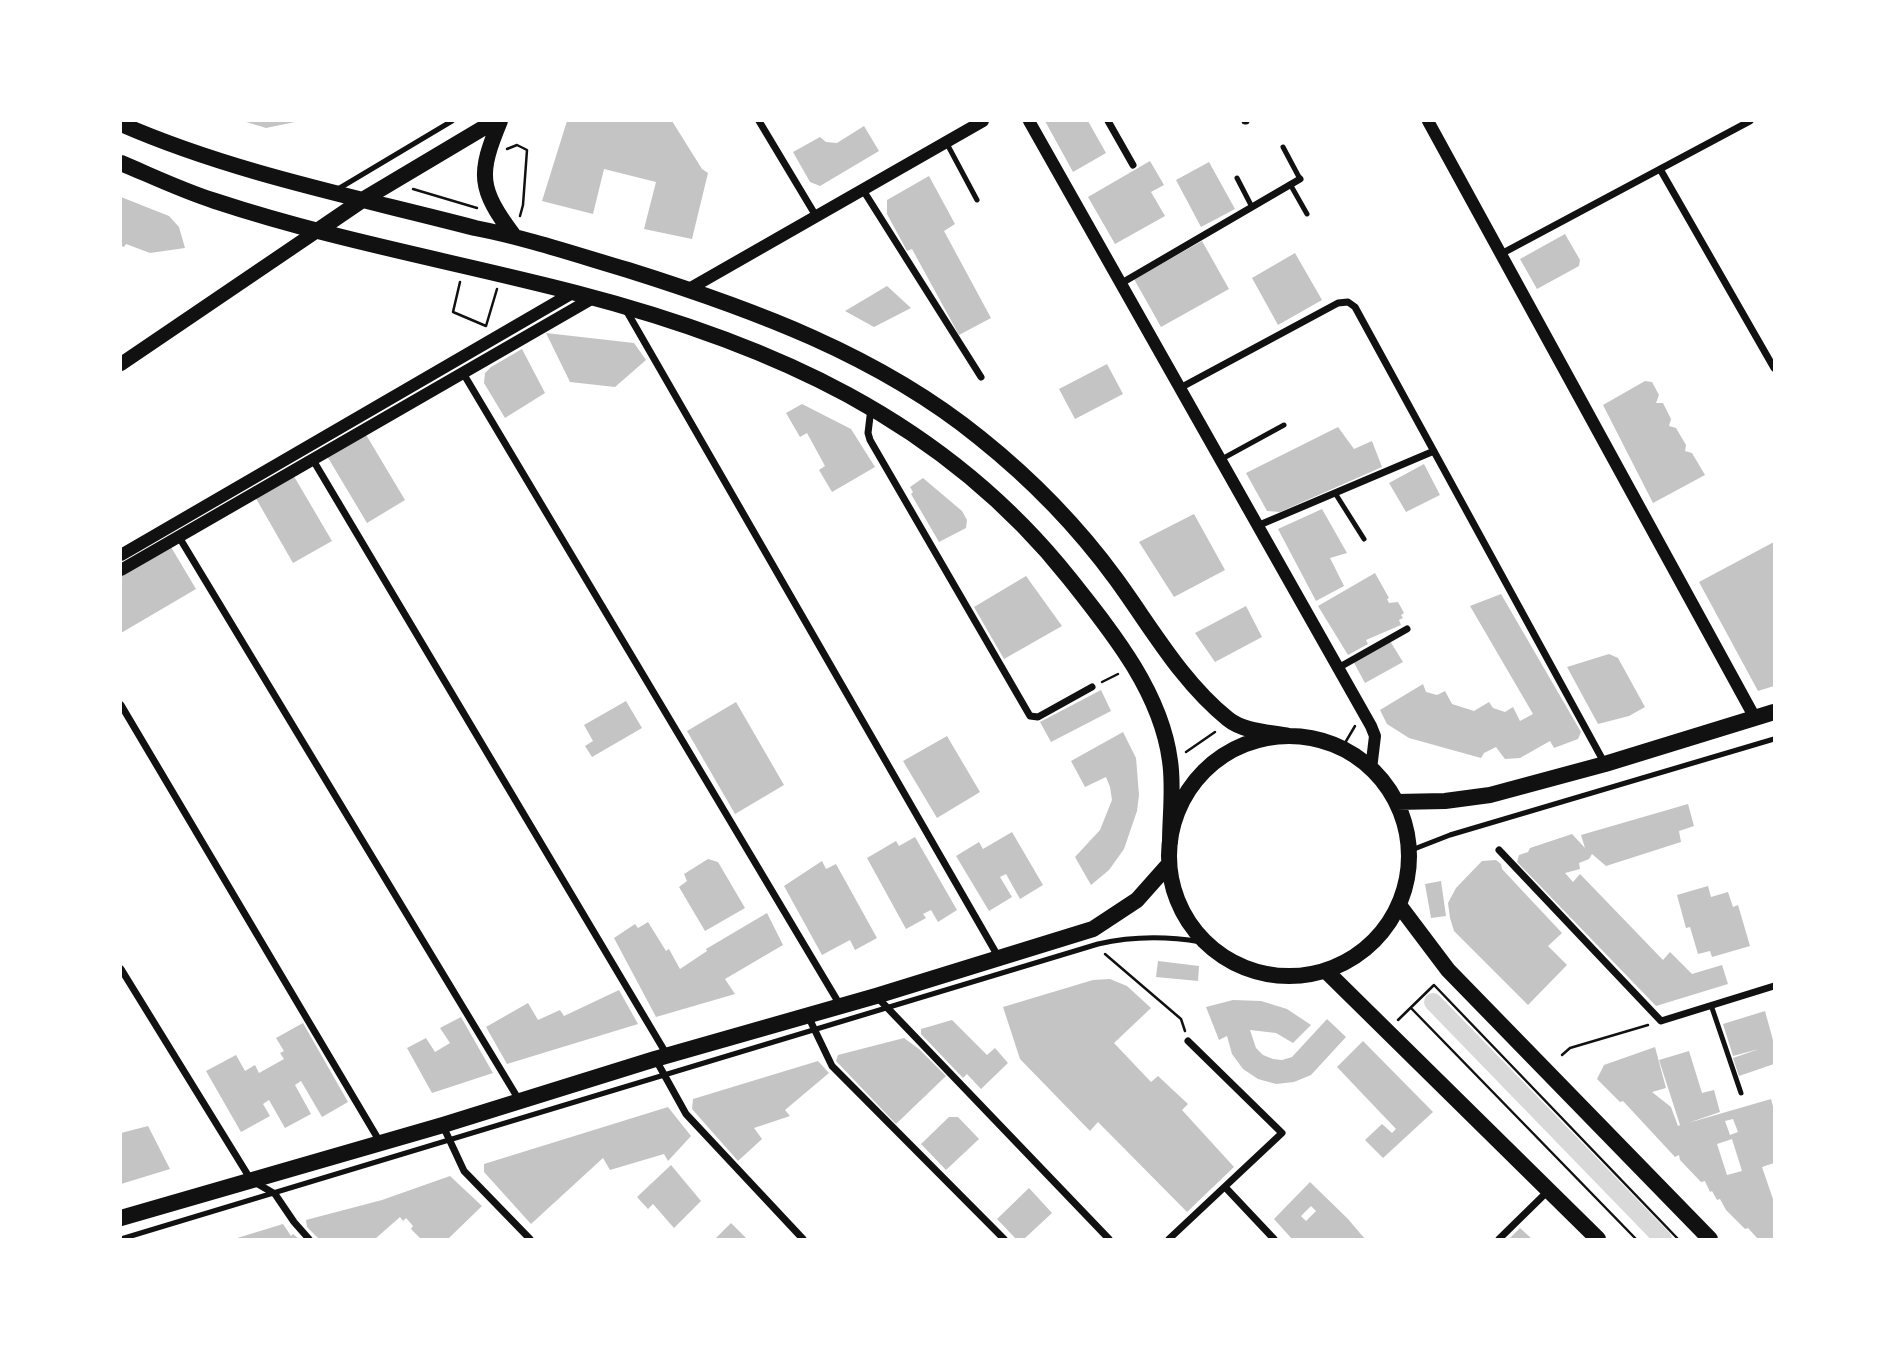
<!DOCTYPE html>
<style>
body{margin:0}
#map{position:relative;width:1895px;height:1360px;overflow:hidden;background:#fff;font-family:Helvetica,sans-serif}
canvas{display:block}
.frame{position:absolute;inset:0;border:122px solid #fff;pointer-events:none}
</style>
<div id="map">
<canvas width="1895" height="1360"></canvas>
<div class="frame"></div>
</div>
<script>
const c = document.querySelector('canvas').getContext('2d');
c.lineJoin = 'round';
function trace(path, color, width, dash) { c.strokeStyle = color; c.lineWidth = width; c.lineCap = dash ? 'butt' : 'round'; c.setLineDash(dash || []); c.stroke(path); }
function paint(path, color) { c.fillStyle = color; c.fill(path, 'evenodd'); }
const canal = new Path2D(`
 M1433,1002L1663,1239`);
const building = new Path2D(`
 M243,121H295V122L266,128Z
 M567,121H672L702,169L708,173L692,239L644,229L656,182L604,169L593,214L542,201Z
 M1045,121H1088L1106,153L1073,172Z
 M864,126L879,151L820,186L810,182L793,152L820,137L826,142L837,143Z
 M1150,161L1164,185L1151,192L1165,216L1115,244L1088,197Z
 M1209,162L1235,209L1201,227L1176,180Z
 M929,176L955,224L944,231L991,318L959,335L912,249L907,251L887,214V200Z
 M121,197L169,216L179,227L185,248L150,253L126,244L124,247L121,246Z
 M1565,234L1580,260L1579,266L1537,289L1520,259Z
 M1202,241L1229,289L1161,327L1134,279Z
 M1295,253L1322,300L1278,325L1252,278Z
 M887,286L911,308L874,327L845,311Z
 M546,333L634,343L646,360L615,387L570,382Z
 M522,349L545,393L505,418L484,383L485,373L491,367Z
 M1107,364L1123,394L1075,419L1059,389Z
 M1645,381L1652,382L1659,395L1656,403H1663L1671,419L1669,426L1676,428L1686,445L1685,451L1692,453L1705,475L1653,503L1603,405Z
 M802,404L851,429L875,467L832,492L819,470L825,466L807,433L800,437L786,413Z
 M1338,427L1354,449L1372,441L1382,467L1280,512L1267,511L1246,473Z
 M365,433L405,500L367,523L327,456Z
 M1424,464L1440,495L1406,512L1389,483Z
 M292,473L332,541L293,563L254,495Z
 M923,478L962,511L967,520L966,528L939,542L911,494L913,492L910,487Z
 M1322,509L1347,553L1330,558L1344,586L1316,601L1278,529Z
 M1194,514L1225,570L1174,597L1139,542Z
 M1774,542V686L1758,691L1699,582Z
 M171,547L196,589L121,633V577Z
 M1375,573L1389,598L1387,599L1389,603L1398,602L1404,613L1401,615L1403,618L1399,620L1401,625L1366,640L1368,644L1348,655L1318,606Z
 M1026,576L1062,626L1004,659L974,607Z
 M1501,594L1581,732L1578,739L1554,748L1550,741L1520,758L1505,759L1496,747L1484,753L1481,758L1409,738L1387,724L1380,710L1423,684L1426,692L1437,695L1445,691L1452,704L1474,711L1489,702L1493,708L1505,712L1513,707L1520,721L1533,714L1470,606Z
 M1246,606L1262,637L1215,662L1195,633Z
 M1390,641L1403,662L1365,683L1353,661Z
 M1609,654L1618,658L1645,707L1629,716L1598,724L1567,667Z
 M1101,690L1111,711L1051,742L1040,722Z
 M626,701L642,728L592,757L585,746L593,741L584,725Z
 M736,702L784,785L735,814L687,731Z
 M1123,732L1136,758L1139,795L1137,811L1124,849L1109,870L1091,885L1075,857L1100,830L1112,800L1110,787L1106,777L1085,787L1071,761Z
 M947,736L980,792L937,818L903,761Z
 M1688,804L1694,826L1679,831L1681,842L1606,866L1592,854L1589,859L1579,863L1580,869L1565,873L1573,882L1580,874L1663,960L1670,952L1692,974L1722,965L1728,984L1656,1006L1517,862L1519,855L1528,852L1530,848L1572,834L1585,848L1581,835Z
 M1012,832L1043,885L1020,899L1006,874L1000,877L1012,897L989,911L956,856L979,842L983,849Z
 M915,837L957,910L938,922L931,910L923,914L926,918L906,929L867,858L896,841L899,846Z
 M708,859L718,862L745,908L705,931L679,887L687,881L684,874Z
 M1496,860L1501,864L1502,869L1562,933L1548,946L1567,965L1528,1005L1454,931L1450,918L1448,903L1456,888L1482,861Z
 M822,861L826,869L836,864L877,938L855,950L850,940L822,955L784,886Z
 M1441,881L1446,916L1431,918L1425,884Z
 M1708,886L1711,897L1728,892L1733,907L1738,905L1750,946L1712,957L1710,951L1698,954L1690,927L1686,928L1677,895Z
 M767,913L783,945L725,979L735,994L656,1017L614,938L635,924L638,928L648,922L666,951L669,949L680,969L707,951L706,949Z
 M1158,961L1199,966L1198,981L1156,977Z
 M1110,979L1127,986L1151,1008L1114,1043L1151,1082L1158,1076L1188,1104L1182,1110L1234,1167L1187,1212L1098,1122L1090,1131L1020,1059L1003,1007L1093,980Z
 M619,990L638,1024L507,1064L486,1027L528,1003L538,1020L560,1010L564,1016Z
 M1233,1000L1261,1001L1287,1009L1311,1025L1293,1043L1276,1033L1250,1030L1256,1048L1263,1055L1273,1059L1282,1060L1292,1057L1327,1019L1346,1037L1311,1075L1294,1082L1276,1084L1258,1079L1243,1069L1232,1054L1227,1036L1219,1040L1206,1007Z
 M1765,1011L1774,1044V1064L1739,1076L1733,1058L1759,1049L1733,1056L1723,1024Z
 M461,1017L493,1073L432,1093L407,1048L426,1038L435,1052L450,1043L440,1028Z
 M952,1020L987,1055L995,1048L1008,1063L981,1089L967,1074L963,1078L921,1034V1029Z
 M303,1023L348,1102L322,1117L301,1081L295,1085L311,1114L285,1128L269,1100L263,1104L270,1116L241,1132L206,1071L236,1055L245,1071L255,1065L259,1073L284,1059L280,1053L284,1051L276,1038Z
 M904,1038L919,1049L946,1076L896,1124L836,1061L838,1055Z
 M1363,1041L1433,1112L1383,1158L1365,1140L1382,1124L1392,1133L1396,1129L1337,1067Z
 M1655,1047L1666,1088L1652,1092L1671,1107L1678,1126L1680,1125L1659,1060L1689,1051L1702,1093L1714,1090L1720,1112L1688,1123L1771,1099L1774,1110V1163L1762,1167L1774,1202V1239H1758L1748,1228L1745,1229L1726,1210L1720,1199L1717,1200L1712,1191L1710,1192L1705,1181L1701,1182L1680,1160L1679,1155L1675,1157L1623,1101L1620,1102L1597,1079L1604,1065ZM1733,1119L1738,1132L1730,1135L1725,1121ZM1732,1139L1742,1171L1727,1175L1717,1144Z
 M818,1061L829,1073L785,1110L790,1116L754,1128L762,1139L738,1161L692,1109L693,1099Z
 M668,1107L691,1136L668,1161L664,1154L610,1170L603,1158L531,1224L484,1172V1164Z
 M949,1117H958L979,1139L946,1170L921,1144Z
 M148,1126L170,1169L121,1184V1133Z
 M671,1165L701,1201L674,1228L653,1204L648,1209L637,1197Z
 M450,1176L482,1206L448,1239H421L411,1229L413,1226L406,1218L403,1221L400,1217L375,1239H319L307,1227L306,1220L382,1200Z
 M1310,1182L1348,1219L1365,1239H1292L1274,1219ZM1311,1206L1316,1211L1306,1221L1301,1216Z
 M1029,1188L1052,1213L1024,1239H1016L997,1219Z
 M731,1223L747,1239H715Z
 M283,1224L291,1236L293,1234L299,1239H234Z
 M1520,1228L1532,1239H1509Z`);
const path = new Path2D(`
 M507,149L517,145L527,150L523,205L520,216
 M413,189L477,208
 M460,282L453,312L486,326L497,289
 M1102,682L1118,674
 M1342,748L1355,726
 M1186,752L1215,732
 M1105,954L1181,1019L1185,1031
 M1411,1008L1636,1239
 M1398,1020L1434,985L1678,1239
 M1562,1055L1570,1048L1648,1025`);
const service = new Path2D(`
 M946,142L977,200
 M1283,147L1300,179
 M1237,178L1252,207
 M1290,184L1307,214
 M338,189L452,121
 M1220,460L1284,425
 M1335,493L1364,539
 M1409,851L1450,835L1774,739
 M1711,1005L1741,1093
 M121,1239L1098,944C1133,936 1166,936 1201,942`);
const minor = new Path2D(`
 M759,121L816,216
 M1108,121L1133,165
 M1245,121H1246
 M1660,169L1774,368
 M863,190L981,377
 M1501,254L1750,121
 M1120,284L1300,179
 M626,310L999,958
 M463,373L840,1005
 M1180,388L1338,303L1348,302L1355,307L1605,764
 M871,408L868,433L870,440L1030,716L1038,717L1092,687
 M313,460L667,1055
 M1257,526L1434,451
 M179,537L519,1100
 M1338,668L1407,629
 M121,705L380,1142
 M1499,850L1661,1021L1774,986
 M121,969L251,1180L275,1194L294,1222L309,1239
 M877,997L1109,1239
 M808,1016L832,1066L1004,1239
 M656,1060L686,1114L803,1239
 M443,1126L464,1171L530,1239
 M1225,1187L1274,1239
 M1169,1239L1282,1133L1188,1041
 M1499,1239L1548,1191`);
const tertiary = new Path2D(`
 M1029,121L1371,726L1375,736L1371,769
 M1428,121L1755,718
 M689,289L983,121
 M121,555L574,292
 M121,570L593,298`);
const secondary = new Path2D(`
 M121,364L317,231`);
const primary = new Path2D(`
 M500,121C478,174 478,188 514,236
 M121,124C233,173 356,197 475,228C527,238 577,255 628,270C752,309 878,355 980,438C1030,478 1078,527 1116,579C1151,627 1181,681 1228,719C1244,732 1270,732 1289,736
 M121,163C152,176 183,191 215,201C333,240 456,262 576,293C769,343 943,419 1070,579C1112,632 1161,692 1170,761C1174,788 1170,816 1170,843
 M317,231L364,199L495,121
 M1169 856a120 120 0 1 1 240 0a120 120 0 1 1-240 0Z
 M1396,802L1445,801L1490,795L1605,764L1774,712
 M1399,905L1448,970L1710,1239
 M1327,972L1598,1239
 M121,1218L443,1125L655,1059L876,996L1093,929L1137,900L1169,864`);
trace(canal, '#d9d9d9', 18);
paint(building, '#c4c4c4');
trace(path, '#111', 2.5);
trace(service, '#111', 5);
trace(minor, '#111', 7);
trace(tertiary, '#111', 12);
trace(secondary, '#111', 14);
trace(primary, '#111', 16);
</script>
